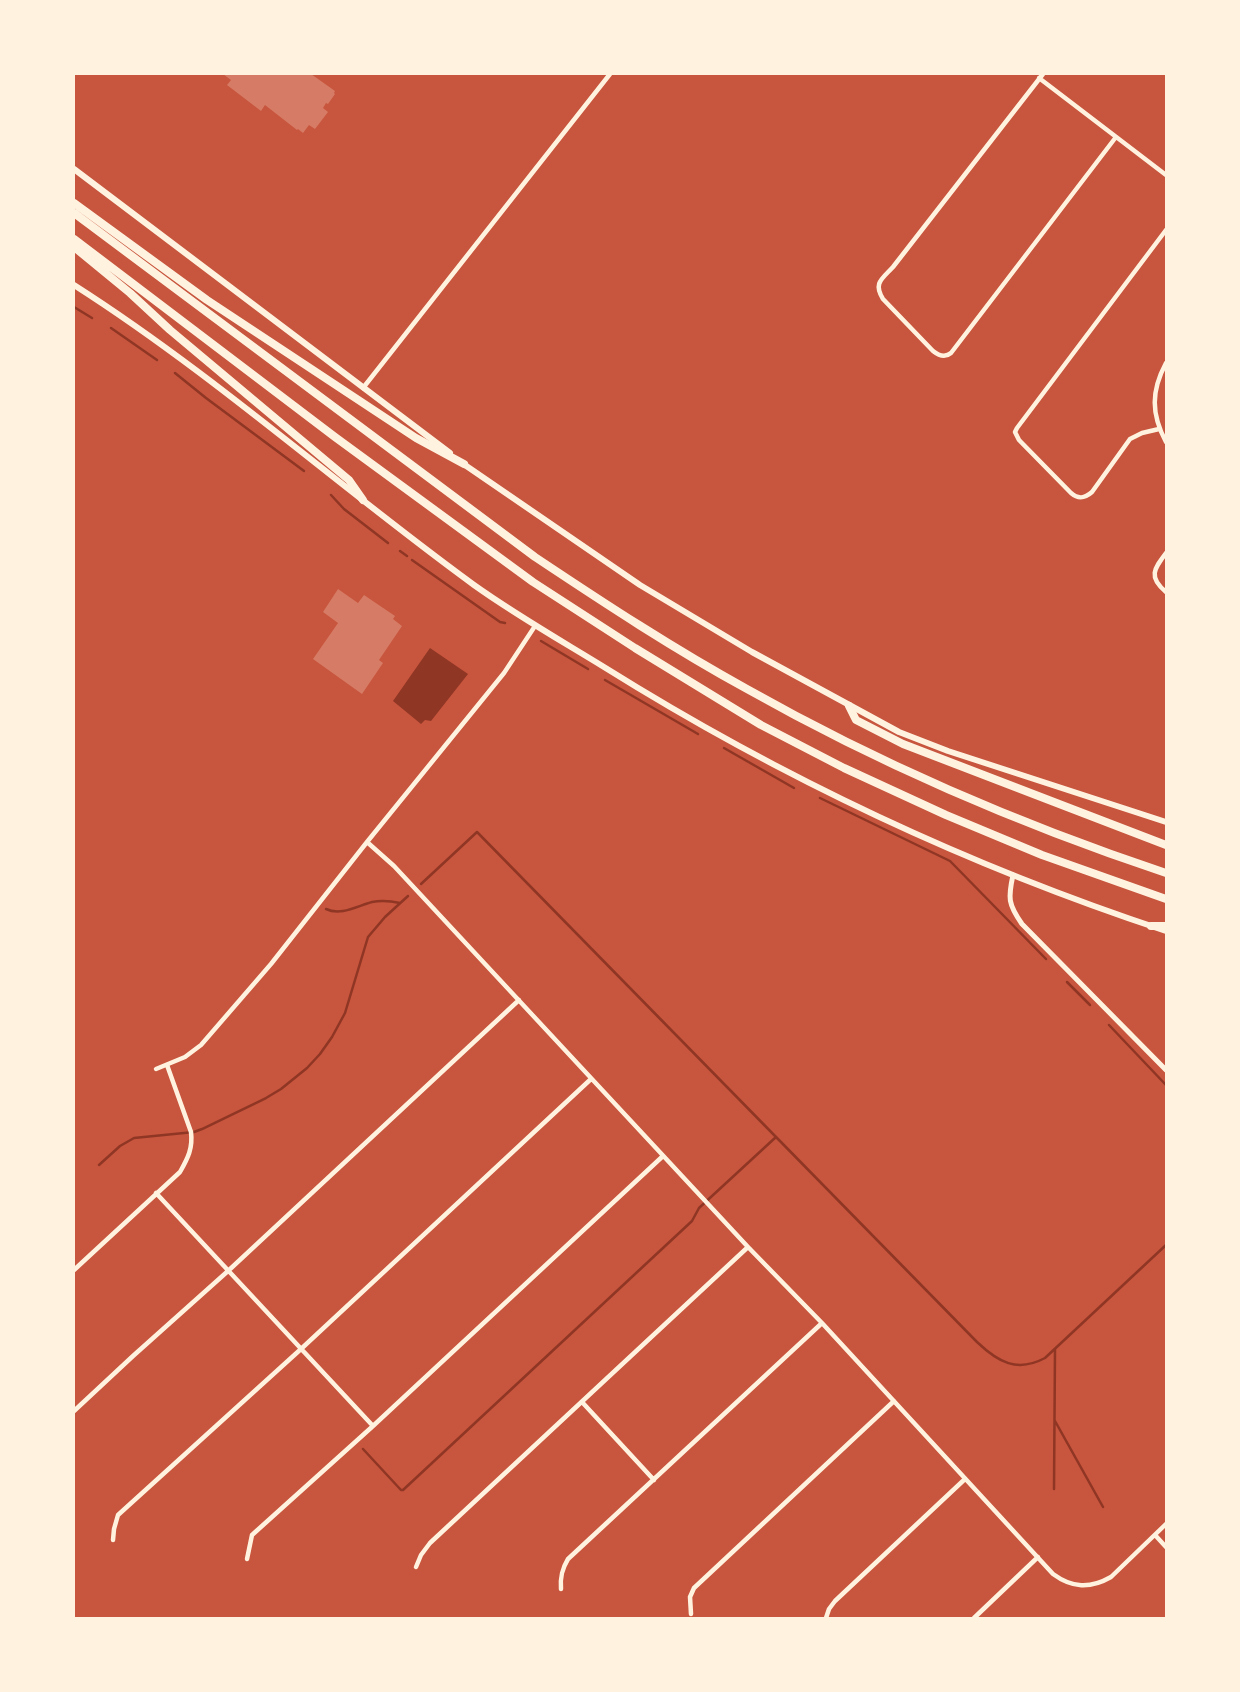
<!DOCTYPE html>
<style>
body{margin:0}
#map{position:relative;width:1240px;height:1692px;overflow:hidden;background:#c8553d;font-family:Bitter,serif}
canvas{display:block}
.frame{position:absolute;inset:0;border:75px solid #fff3e0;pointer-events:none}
</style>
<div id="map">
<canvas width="1240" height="1692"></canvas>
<div class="frame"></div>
</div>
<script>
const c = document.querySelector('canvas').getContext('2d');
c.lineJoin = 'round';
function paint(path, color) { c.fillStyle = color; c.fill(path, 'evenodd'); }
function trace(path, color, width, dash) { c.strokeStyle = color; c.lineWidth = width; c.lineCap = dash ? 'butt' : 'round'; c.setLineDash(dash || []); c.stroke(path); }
const water = new Path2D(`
 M430,648L468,674L431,721L425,720L421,724L393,701Z`);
const stream = new Path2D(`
 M74,307L92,318
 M111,328L157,360
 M175,373L206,398L304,471
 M331,495L344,509L388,543
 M400,551L407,556
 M412,560L500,622L505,623
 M541,641L588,669
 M605,680L698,734
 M724,748L794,788
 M820,798L950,861L1046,959
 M421,884L477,832L977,1342C998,1362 1017,1373 1045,1358L1166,1245
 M326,909C341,916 357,906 372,902C382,900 391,901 400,903
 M1067,982L1090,1005
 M1109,1025L1166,1085
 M99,1165L120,1146L134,1138L194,1132L202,1129L266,1098L281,1089L307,1068L320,1054L332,1037L345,1013L368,937L385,917L408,896
 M1055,1421L1103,1507
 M363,1449L401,1490H403L692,1221L699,1208L776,1137
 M1054,1489L1055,1349`);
const building = new Path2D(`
 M223,74H311L335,91L334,93L335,94L328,104L326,103L323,108L328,112L315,129L309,125L303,133L298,129L297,130L265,105L261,111L227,85L231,80Z
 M338,589L358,603L364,595L395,616L393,619L402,626L379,660L383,663L362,694L313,659L338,623L323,612Z`);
const minor = new Path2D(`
 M1043,74L893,267C882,279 873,283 883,299L933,351C938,355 945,358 951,353L1116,137
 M1039,78L1166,175
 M1166,363C1151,391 1151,414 1166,442
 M363,388L610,74
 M1159,429L1142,433L1130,439L1092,492C1084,499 1078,499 1071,493L1019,440L1015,432L1017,428L1166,230
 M1166,553C1154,569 1148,577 1166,592
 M367,842L394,866L748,1247L822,1323L1053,1574C1072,1588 1090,1589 1111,1577L1166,1524
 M156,1069L185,1057L201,1045L271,964L367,842L504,673L535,626
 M156,1193L373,1426
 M74,1270L180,1172C188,1158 193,1148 191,1132L167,1065
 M582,1402L654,1480
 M74,1411L133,1356L228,1271L519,1000
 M1155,1535L1166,1547
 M113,1540L114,1529L118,1515L301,1349L591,1079
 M247,1559L252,1535L373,1426L663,1156
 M416,1567L421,1555L430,1543L748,1247
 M561,1589C560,1577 562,1569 568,1559L822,1323
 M691,1614L690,1597L694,1588L894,1401
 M826,1618L829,1609L835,1601L965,1479
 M974,1618L1038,1557`);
const tertiary = new Path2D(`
 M1013,875C1008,898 1008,904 1022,924L1166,1070`);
const secondary = new Path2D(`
 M74,169L450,453
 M74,285C215,375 339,487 474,585C516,615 560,640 604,667C780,777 969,866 1166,931
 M462,463L640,585L752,652L899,732L948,751L1166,822`);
const motorway = new Path2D(`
 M74,203L207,300L416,438L464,464
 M74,213L535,557C604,603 674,649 747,689C880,764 1022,825 1166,873
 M74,239L335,437L533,582L635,648L761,725L844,768L946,815L1042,855L1166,899
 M74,247L130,293L170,330L349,480L363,500
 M849,706L856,720L903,744L1166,845
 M1151,926H1166`);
paint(water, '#8f3625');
trace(stream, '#8f3625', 2.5);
paint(building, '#d67c66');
trace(minor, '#fff3e0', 4.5);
trace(tertiary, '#fff3e0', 5);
trace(secondary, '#fff3e0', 6);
trace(motorway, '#fff3e0', 8);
</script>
